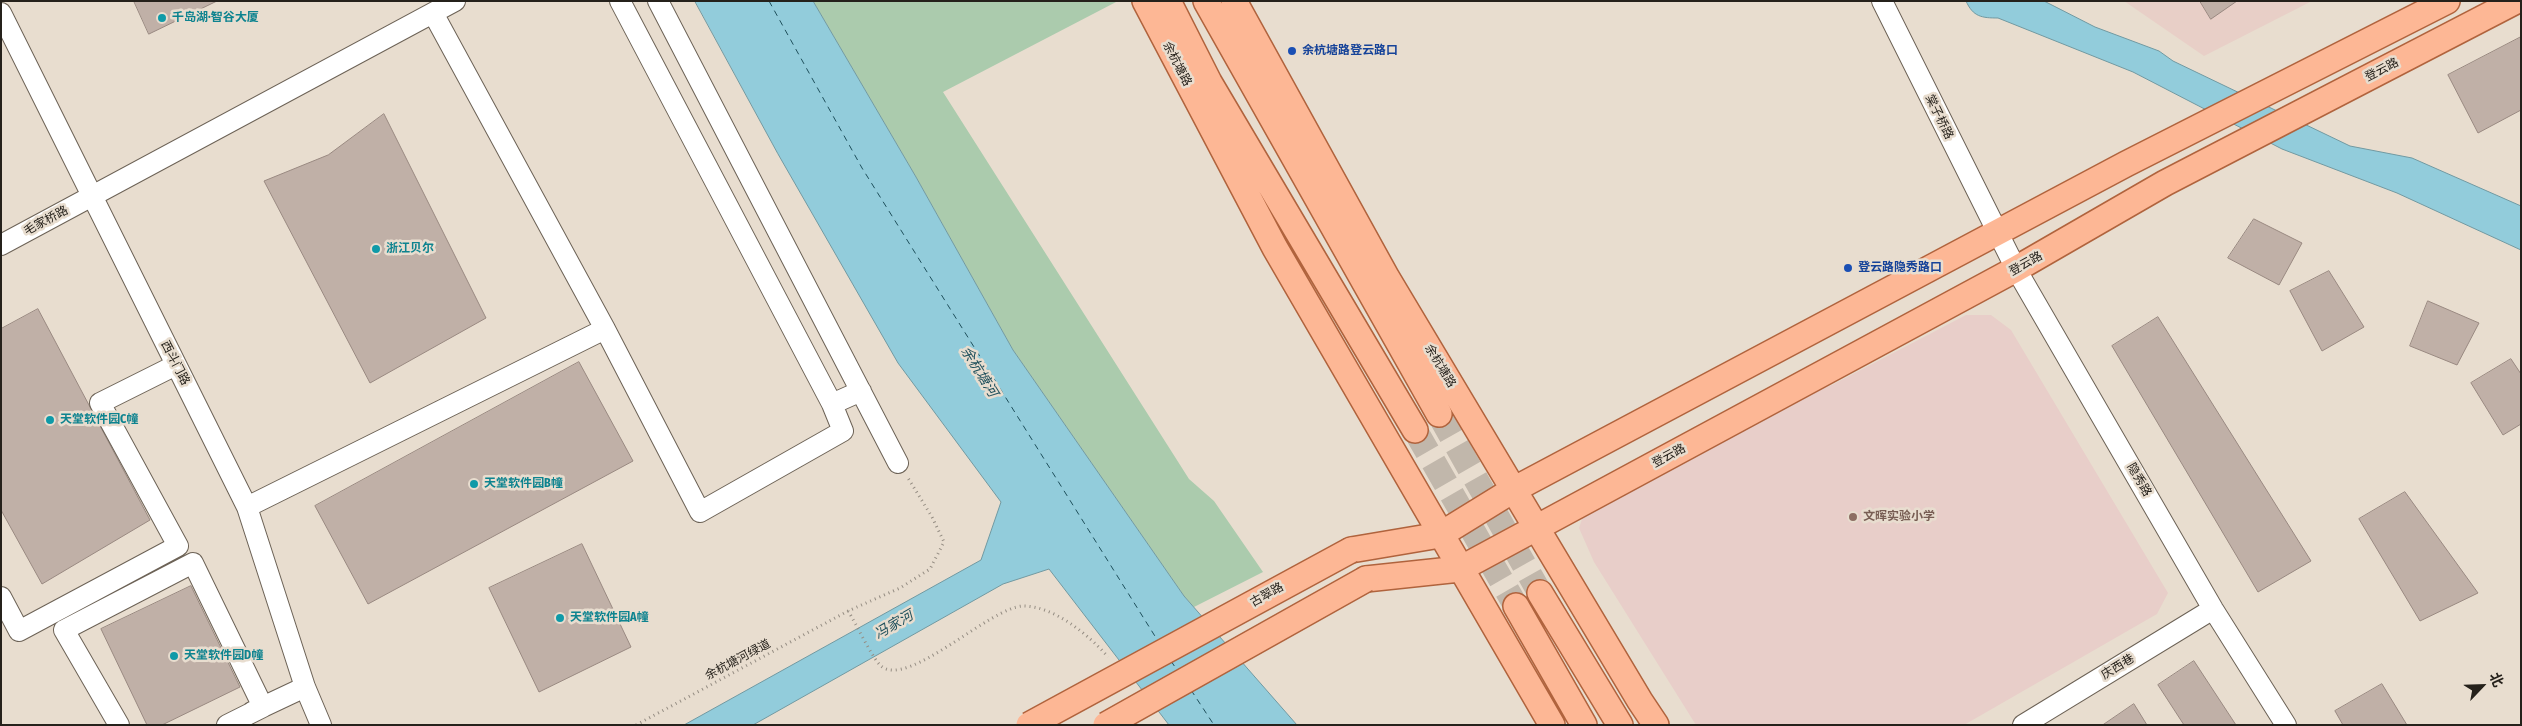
<!DOCTYPE html>
<meta charset="utf-8">
<style>
body{margin:0}
#map{position:relative;width:2522px;height:726px;overflow:hidden;background:#e8ddcf;font-family:"Fira Sans Condensed","Noto Sans SC",sans-serif}
canvas{display:block}
.frame{position:absolute;inset:0;border:2px solid #25211b;pointer-events:none}
.north{position:absolute;left:2457px;top:661px;width:50px;height:50px;-webkit-text-stroke:4px #e8ddcf;paint-order:stroke;rotate:66deg;font-size:14px;font-weight:700;line-height:20px;text-align:center;color:#25211b}
.north::after{content:'';display:block;margin:auto;width:18px;height:22px;background:#25211b;clip-path:polygon(50% 0,100% 100%,50% 72%,0 100%)}
</style>
<div id="map">
<canvas width="2522" height="726"></canvas>
<div class="frame"></div>
<div class="north">北</div>
</div>
<script>
const c = document.querySelector('canvas').getContext('2d');
c.lineJoin = 'round';
function paint(path, color) { c.fillStyle = color; c.fill(path, 'evenodd'); }
function trace(path, color, width, dash) { c.strokeStyle = color; c.lineWidth = width; c.lineCap = dash ? 'butt' : 'round'; c.setLineDash(dash || []); c.stroke(path); }
function label(font, color, halo, rows, align = 'center') {
  c.font = font + ' "Fira Sans Condensed","Noto Sans SC",sans-serif'; c.lineWidth = 5; c.setLineDash([]); c.textBaseline = 'middle'; c.strokeStyle = halo; c.fillStyle = color; for (const [text, x, y, turn = 0] of rows) {
    c.save(); c.translate(x, y); c.rotate((+turn || 0) * Math.PI / 180); c.textAlign = isNaN(turn) ? turn : align; if (halo) c.strokeText(text, 0, 0); c.fillText(text, 0, 0); c.restore();
  }
}
const commercial = new Path2D(`
 M2124,1H2312L2204,56Z`);
const education = new Path2D(`
 M1966,315H1991L2011,330L2168,593L2157,614L1964,725H1696L1594,562L1579,528L1586,507L1767,408L1832,385Z`);
const green = new Path2D(`
 M813,1H1118L943,92L1189,479L1214,501L1263,572L1194,607L1184,596L1013,350L916,177Z`);
const water = new Path2D(`
 M695,1H813L916,177L1013,350L1184,596L1297,725H1169L1049,569L1003,584L753,725H684L981,560L1001,502L898,363L778,154Z
 M1966,1H2044L2095,27L2159,51L2173,61L2350,146L2412,158L2521,206V250L2397,193L2282,149L2133,72L1998,18C1982,18 1973,17 1966,1Z`);
const ferry = new Path2D(`
 M769,1L862,168L1158,641
 M1171,661L1177,670
 M1191,690L1214,725`);
const building = new Path2D(`
 M134,1H217L149,34Z
 M2200,1H2237L2211,19Z
 M2521,37V110L2478,133L2448,75Z
 M384,114L486,318L370,383L264,181L328,155Z
 M2254,219L2302,243L2279,285L2228,258Z
 M2329,271L2364,327L2322,351L2290,291Z
 M2428,301L2479,323L2457,365L2410,346Z
 M38,309L150,520L42,584L1,510V329Z
 M2158,317L2311,561L2258,592L2112,346Z
 M2511,359L2521,374V424L2503,435L2471,383Z
 M579,362L633,461L368,604L315,506Z
 M2405,492L2478,593L2420,621L2359,519Z
 M582,544L631,647L539,692L489,588Z
 M191,586L240,687L162,725H147L101,629Z
 M2194,661L2236,725H2184L2158,685Z
 M2382,684L2407,725H2343L2335,711Z
 M2134,704L2147,725H2103Z`);
const majorTunnel = new Path2D(`
 M1439,414L1540,593
 M1415,430L1516,606`);
const path = new Path2D(`
 M848,611C856,623 872,658 881,666C908,689 990,607 1023,606C1054,606 1089,635 1108,657
 M636,725L848,611L900,588L930,569L944,542L932,517L908,478`);
const minor = new Path2D(`
 M620,1L832,404L861,391
 M658,1L898,463
 M1882,1L2016,269L2213,609L2286,725
 M1,13L247,507L305,687L321,725
 M1,245L455,1
 M605,329L700,512L843,431L832,404
 M247,507L605,329L433,13
 M1,597L19,631L178,546L100,403L176,365
 M252,712L305,687
 M119,725L64,630L193,563L263,707L227,725
 M2023,725L2213,609`);
const major = new Path2D(`
 M1145,1L1275,248L1552,725
 M1168,1L1209,82L1415,430
 M1206,1L1439,414
 M1234,1L1387,278L1640,701L1656,725
 M1351,550L1440,535L1513,490L2126,164L2447,1
 M1366,579L1460,569L2016,269L2165,183L2516,1
 M1540,593L1620,725
 M1516,606L1584,725`);
const majorBridge = new Path2D(`
 M1029,725L1351,550
 M1106,725L1366,579`);
const markers = [
 [162,18,5,"#0f9aa8"],
 [1292,51,5,"#1a4fb4"],
 [376,249,5,"#0f9aa8"],
 [1848,268,5,"#1a4fb4"],
 [50,420,5,"#0f9aa8"],
 [474,484,5,"#0f9aa8"],
 [1853,517,5,"#8d6e63"],
 [560,618,5,"#0f9aa8"],
 [174,656,5,"#0f9aa8"]
];
const cultureNames = [
 ["千岛湖·智谷大厦",172,18],
 ["浙江贝尔",386,249],
 ["天堂软件园C幢",60,420],
 ["天堂软件园B幢",484,484],
 ["天堂软件园A幢",570,618],
 ["天堂软件园D幢",184,656]
];
const transitNames = [
 ["余杭塘路登云路口",1302,51],
 ["登云路隐秀路口",1858,268]
];
const streetNames = [
 ["余杭塘路",1177,64,63],
 ["登云路",2382,70,-27],
 ["棠子桥路",1939,117,64],
 ["毛家桥路",46,221,-28],
 ["登云路",2026,264,-29],
 ["西斗门路",175,363,63],
 ["余杭塘路",1440,366,59],
 ["登云路",1669,456,-28],
 ["隐秀路",2139,480,60],
 ["古翠路",1267,595,-29],
 ["余杭塘河绿道",738,660,-28],
 ["庆西巷",2118,667,-31]
];
const educationNames = [
 ["文晖实验小学",1863,517]
];
const waterNames = [
 ["余杭塘河",979,372,58],
 ["冯家河",894,625,-30]
];
paint(commercial, '#e8cfc7');
paint(education, '#e8cec9');
paint(green, '#abcbad');
paint(water, '#92ccdb');
trace(water, '#7199a1', 1);
trace(ferry, '#1f505c', 1, [6, 5]);
paint(building, '#c0b0a7');
trace(building, '#998981', 1);
trace(majorTunnel, '#c1b7ab', 25, [25, 12]);
trace(minor, '#6c6256', 22);
trace(major, '#b0633d', 28);
trace(path, '#958d83', 3, [1, 4]);
trace(minor, '#fff', 20);
trace(major, '#fdb795', 25);
trace(majorBridge, '#b0633d', 28, []);
trace(majorBridge, '#fdb795', 25);
for (const [x, y, r, color] of markers) { const dot = new Path2D(); dot.arc(x, y, r, 0, 2 * Math.PI); c.fillStyle = color; c.fill(dot); trace(dot, '#e8ddcf', 2); }
label('bold 12px', '#0d838f', '#e8ddcf', cultureNames, 'left');
label('bold 12px', '#164399', '#e8ddcf', transitNames, 'left');
label('12px', '#25211b', '#e8ddcf', streetNames);
label('bold 12px', '#785e54', '#e8ddcf', educationNames, 'left');
label('italic 14px', '#1f505c', '#e8ddcf', waterNames);
</script>
